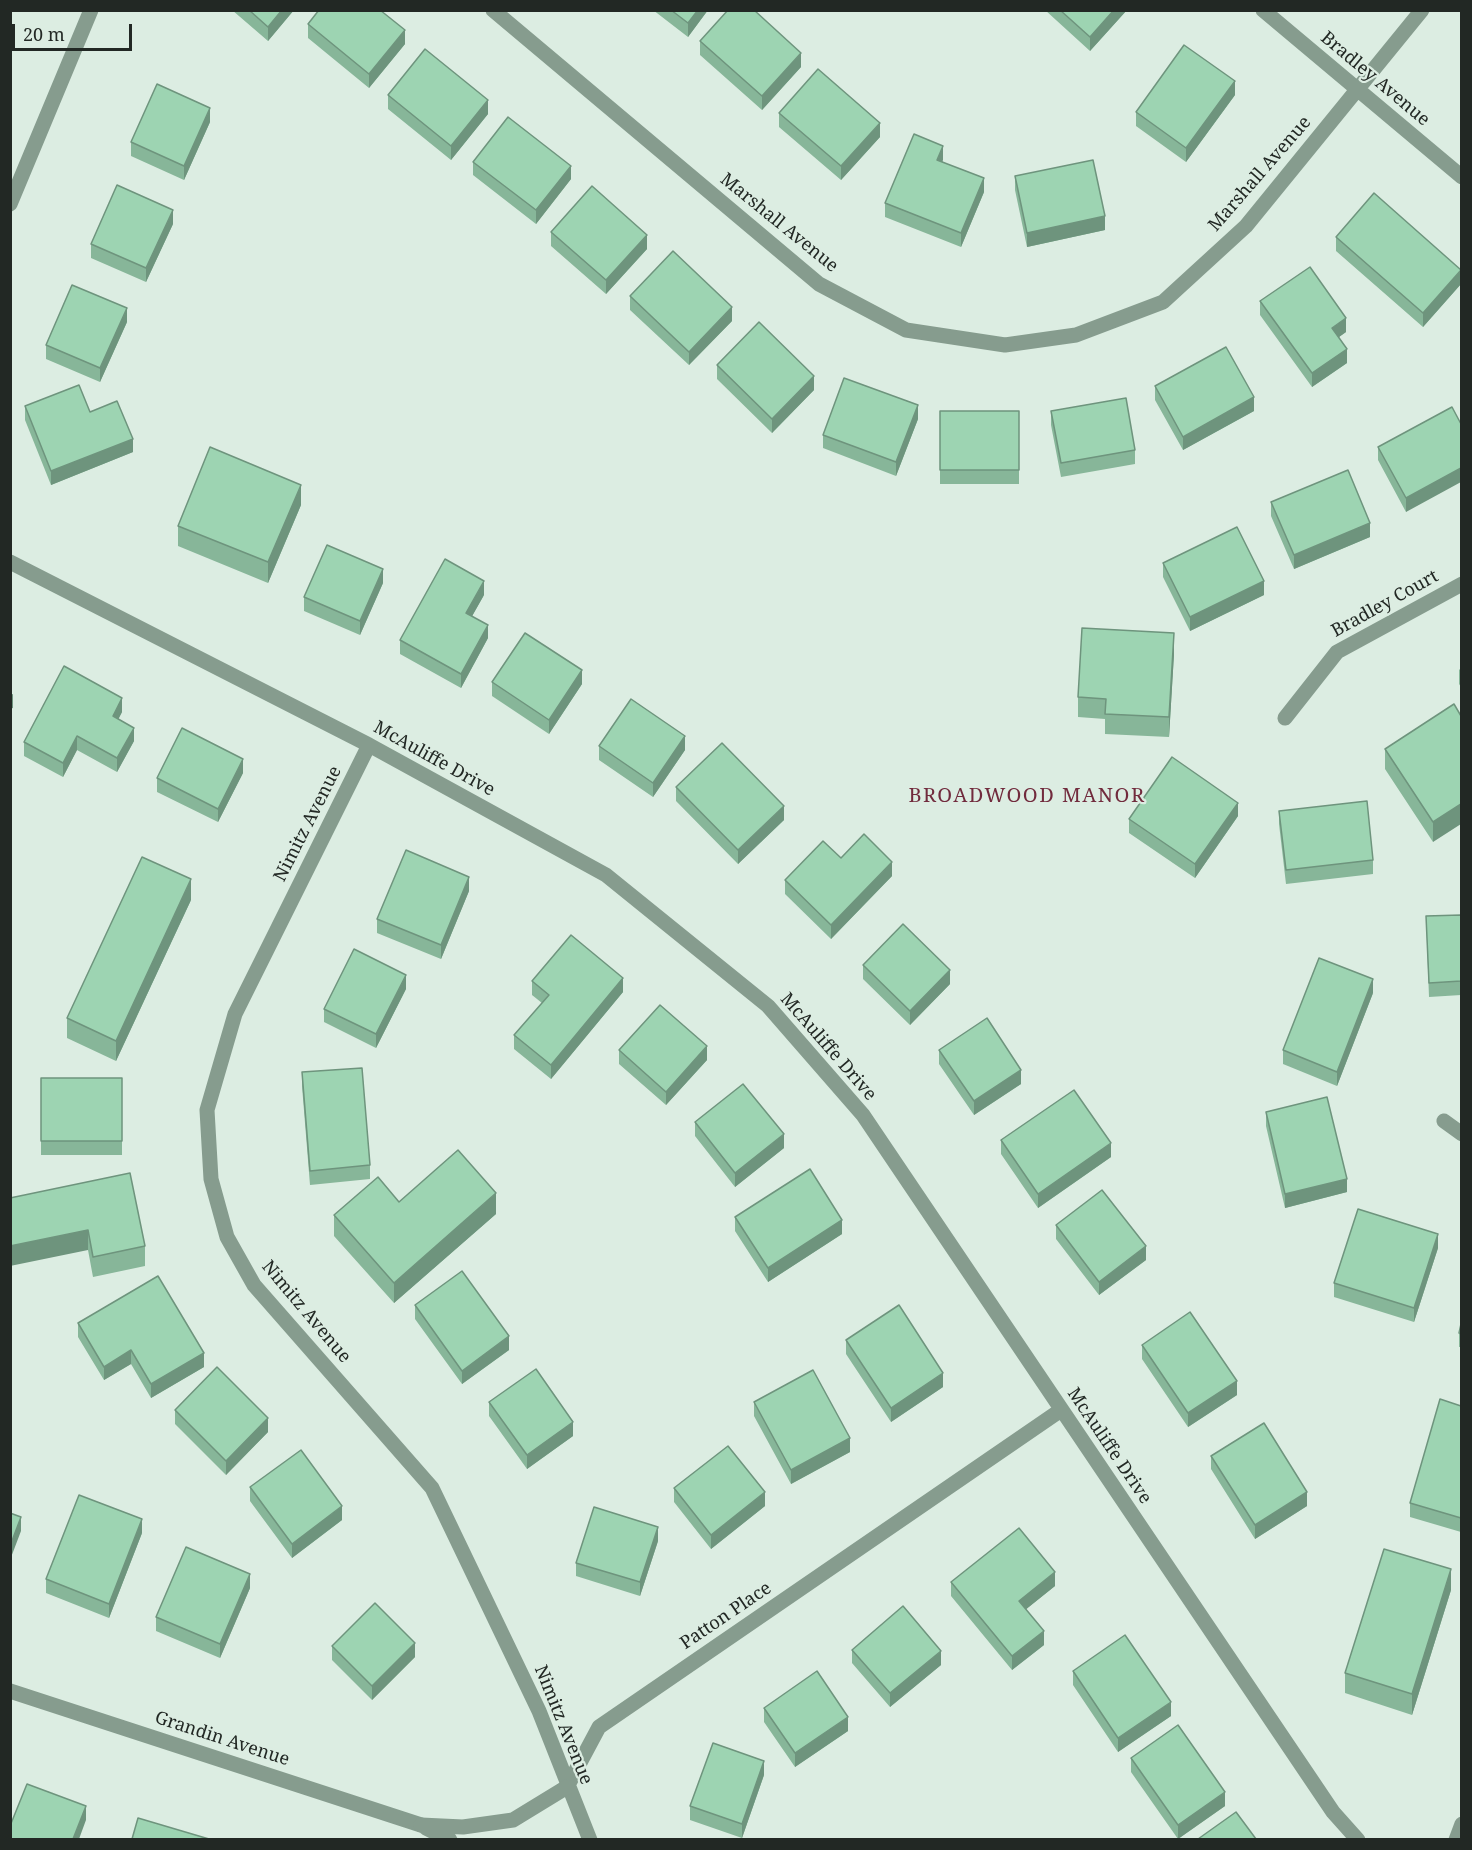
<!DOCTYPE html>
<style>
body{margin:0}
#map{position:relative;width:1472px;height:1850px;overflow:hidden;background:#dcede2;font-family:"Noto Serif",serif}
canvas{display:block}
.frame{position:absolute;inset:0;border:12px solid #222824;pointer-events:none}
.scale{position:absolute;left:12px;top:24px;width:120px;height:27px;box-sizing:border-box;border:3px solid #222824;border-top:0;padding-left:8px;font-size:18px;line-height:21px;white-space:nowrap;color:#222824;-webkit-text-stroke:4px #dcede2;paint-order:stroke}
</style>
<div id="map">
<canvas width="1472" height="1850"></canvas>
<div class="frame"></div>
<div class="scale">20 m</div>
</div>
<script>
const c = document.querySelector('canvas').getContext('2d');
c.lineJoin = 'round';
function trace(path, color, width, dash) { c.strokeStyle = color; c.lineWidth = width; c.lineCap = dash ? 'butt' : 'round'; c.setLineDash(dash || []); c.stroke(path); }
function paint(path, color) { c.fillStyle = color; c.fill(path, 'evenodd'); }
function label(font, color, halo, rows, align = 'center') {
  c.font = font + ' "Noto Serif",serif'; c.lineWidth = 4.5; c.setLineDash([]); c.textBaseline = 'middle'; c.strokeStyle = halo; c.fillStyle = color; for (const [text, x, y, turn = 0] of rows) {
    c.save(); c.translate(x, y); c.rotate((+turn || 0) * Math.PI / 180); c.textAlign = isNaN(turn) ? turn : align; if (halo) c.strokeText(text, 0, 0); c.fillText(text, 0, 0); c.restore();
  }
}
const minor = new Path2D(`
 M493,10L819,284L906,330L1005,345L1076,335L1163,302L1246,226L1422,10
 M1263,10L1462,177
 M10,204L91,10
 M10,562L369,745L606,875L768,1006L863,1115L1333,1812L1358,1840
 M1285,718L1337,652L1462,584
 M369,745L235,1014L207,1110L211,1179L227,1237L254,1285L432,1488L539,1711L590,1840
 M1444,1121L1462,1134
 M10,1691L421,1825
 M567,1787L599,1727L1061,1410
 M1456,1840L1462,1824`);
const tertiary = new Path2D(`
 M421,1825L463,1827L513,1820L567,1787
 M426,1828L450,1840`);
const wall = new Path2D(`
 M232,10H294L268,41Z
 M653,10H708L688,37Z
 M1045,10H1127L1090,51Z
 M308,24L405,44L369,88L308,38Z
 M700,41L801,67L762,110L700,55Z
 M388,95L488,114L451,160L388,109Z
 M1235,95L1186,162L1136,126V112Z
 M779,113L880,137L841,180L779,127Z
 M210,122L184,180L131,156V142Z
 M943,160L942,161L984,192L961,247L885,217V203Z
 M473,162L571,179L536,224L473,175Z
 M1015,176L1105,230L1027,247L1015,190Z
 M173,224L146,282L91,258V244Z
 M551,232L647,249L606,294L551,246Z
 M1336,237L1461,284L1423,327L1336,251Z
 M630,296L732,321L689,365L630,310Z
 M1260,301L1346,332L1339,337L1347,363L1312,387L1260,315Z
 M127,322L100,382L46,359V345Z
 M717,365L814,390L772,433L717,379Z
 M1155,386L1254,411L1183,450L1155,400Z
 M25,406L90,412L133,452L51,485L25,420Z
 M1452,407L1406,512L1378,460V447Z
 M940,411H1019V484H940Z
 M1051,411L1135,450V464L1061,477L1051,425Z
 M918,419L896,476L823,448V435Z
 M1271,502L1370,537L1294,569L1271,516Z
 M301,505L268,583L178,546V526Z
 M1163,563L1264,595L1190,631L1163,577Z
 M383,583L360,635L304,611V597Z
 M484,595L472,616L488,638L461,688L400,654V640Z
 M1174,654L1169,737L1105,734V719L1078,717V697Z
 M1461,668V687L1459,684V670Z
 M492,682L582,684L549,734L492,696Z
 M122,712L118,719L134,741L117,772L77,750L63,777L24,756V742Z
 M1461,716L1433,842L1385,769V749Z
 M599,746L685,750L653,797L599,760Z
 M243,773L218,822L157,792V778Z
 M676,787L784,820L738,864L676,801Z
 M1279,811L1373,860V874L1286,884L1279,824Z
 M1238,816L1195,878L1129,833V819Z
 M892,876L831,939L785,894V880Z
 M469,891L441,959L377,933V919Z
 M191,900L116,1061L67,1038V1018Z
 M1461,915V995L1429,997L1426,916Z
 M863,965L950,984L910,1025L863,979Z
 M532,981L623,992L551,1079L514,1049V1035L542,1003L532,995Z
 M406,989L376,1048L324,1022V1009Z
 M1373,993L1337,1086L1283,1064V1050Z
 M619,1050L707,1060L666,1105L619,1064Z
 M939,1050L1021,1084L974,1115L939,1064Z
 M302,1072L370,1165V1179L310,1185L302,1086Z
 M41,1078H122V1155H41Z
 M1266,1112L1347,1192L1285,1208L1266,1126Z
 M695,1122L784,1148L735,1187L695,1136Z
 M1001,1140L1111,1157L1038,1208L1001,1154Z
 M10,1198L145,1246V1266L93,1277L88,1250Z
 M399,1202L496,1214L394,1303L334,1236V1215Z
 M735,1217L842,1234L768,1282L735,1231Z
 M1056,1225L1146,1260L1099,1295L1056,1239Z
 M1438,1248L1414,1322L1334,1297V1283Z
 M415,1305L509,1350L462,1384L415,1319Z
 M78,1323L204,1367L151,1398L131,1364L104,1380L78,1337Z
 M1461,1324V1347H1459V1333Z
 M846,1340L943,1387L891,1422L846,1354Z
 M1142,1345L1237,1395L1188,1427L1142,1359Z
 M489,1402L573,1436L527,1469L489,1416Z
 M754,1402L850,1452L791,1484L754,1416Z
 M1461,1406V1532L1410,1517V1503Z
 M175,1410L268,1432L226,1475L175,1424Z
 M1211,1456L1307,1506L1255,1539L1211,1469Z
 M250,1487L342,1520L292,1558L250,1501Z
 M674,1488L765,1506L711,1549L674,1502Z
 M142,1533L109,1618L46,1593V1579Z
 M658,1541L640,1596L576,1576V1563Z
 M951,1582L1055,1586L1026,1609L1044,1645L1012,1670L951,1596Z
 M250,1588L220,1658L156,1631V1617Z
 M1451,1590L1412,1715L1345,1693V1673Z
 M332,1646L415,1657L372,1700L332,1660Z
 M852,1650L941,1665L890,1707L852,1663Z
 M1073,1671L1171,1716L1118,1752L1073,1685Z
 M764,1708L848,1731L795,1767L764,1722Z
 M1131,1758L1225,1806L1178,1839L1131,1772Z
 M764,1775L742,1838L690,1820V1806Z`);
const shadedWall = new Path2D(`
 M282,10H294L268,41V27Z
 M698,10H708L688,37V23Z
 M1114,10H1127L1090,51V37Z
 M405,30V44L369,88V74Z
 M801,53V67L762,110V96Z
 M1235,81V95L1186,162V148Z
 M488,100V114L451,160V146Z
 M210,108V122L184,180V166Z
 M880,123V137L841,180V166Z
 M943,146V160L937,173V160Z
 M571,166V179L536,224V210Z
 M984,178V192L961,247V233Z
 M173,210V224L146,282V268Z
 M1105,216V230L1027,247V233Z
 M647,235V249L606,294V280Z
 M1461,270V284L1423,327V313Z
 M732,307V321L689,365V352Z
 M127,308V322L100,382V368Z
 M1346,318V332L1332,342V328Z
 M1347,349V363L1312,387V373Z
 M814,376V390L772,433V419Z
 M1254,397V411L1183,450V437Z
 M918,405V419L896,476V462Z
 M133,439V452L51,485V471Z
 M1461,468V482L1406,512V498Z
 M301,485V505L268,583V562Z
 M1370,523V537L1294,569V555Z
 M383,569V583L360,635V621Z
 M484,581V595L466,627V613Z
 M1264,581V595L1190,631V617Z
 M488,625V638L461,688V674Z
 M1174,633V654L1169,737V717Z
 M582,670V684L549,734V720Z
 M13,694V708L10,709V695Z
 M122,698V712L113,730V716Z
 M134,728V741L117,772V758Z
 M77,736V750L63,777V763Z
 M685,736V750L653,797V783Z
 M243,759V773L218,822V809Z
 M1238,803V816L1195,878V864Z
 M1461,804V824L1433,842V822Z
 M784,806V820L738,864V850Z
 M892,862V876L831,939V925Z
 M469,877V891L441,959V945Z
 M191,879V900L116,1061V1041Z
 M950,970V984L910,1025V1011Z
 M406,975V989L376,1048V1034Z
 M623,978V992L551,1079V1065Z
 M1373,979V993L1337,1086V1072Z
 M707,1046V1060L666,1105V1092Z
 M1021,1070V1084L974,1115V1101Z
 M784,1134V1148L735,1187V1173Z
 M1111,1143V1157L1038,1208V1194Z
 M1347,1179V1192L1285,1208V1194Z
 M496,1193V1214L394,1303V1283Z
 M842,1220V1234L768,1282V1268Z
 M88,1230V1250L10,1266V1246Z
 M1438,1234V1248L1414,1322V1308Z
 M1146,1246V1260L1099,1295V1282Z
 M509,1336V1350L462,1384V1371Z
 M131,1350V1364L104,1380V1367Z
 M204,1353V1367L151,1398V1384Z
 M943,1373V1387L891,1422V1408Z
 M1237,1381V1395L1188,1427V1413Z
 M268,1418V1432L226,1475V1461Z
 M573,1422V1436L527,1469V1455Z
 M850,1438V1452L791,1484V1470Z
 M765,1492V1506L711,1549V1535Z
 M1307,1492V1506L1255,1539V1525Z
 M342,1506V1520L292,1558V1544Z
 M21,1517V1531L10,1560V1546Z
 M142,1519V1533L109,1618V1604Z
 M658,1527V1541L640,1596V1582Z
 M1451,1569V1590L1412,1715V1694Z
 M1055,1572V1586L1019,1615V1601Z
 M250,1574V1588L220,1658V1644Z
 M1044,1631V1645L1012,1670V1656Z
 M415,1643V1657L372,1700V1686Z
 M941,1651V1665L890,1707V1693Z
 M1171,1702V1716L1118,1752V1738Z
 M848,1717V1731L795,1767V1753Z
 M764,1761V1775L742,1838V1824Z
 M1225,1792V1806L1178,1839V1825Z
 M86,1806V1820L79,1839H73Z`);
const building = new Path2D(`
 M249,10H282L268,27Z
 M319,10H380L405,30L369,74L308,24Z
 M671,10H698L688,23Z
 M728,10H754L801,53L762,96L700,41Z
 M1060,10H1114L1090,37Z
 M1184,45L1235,81L1186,148L1136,112Z
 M425,49L488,100L451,146L388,95Z
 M818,69L880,123L841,166L779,113Z
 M157,84L210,108L184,166L131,142Z
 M508,117L571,166L536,210L473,162Z
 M914,134L943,146L937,160L984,178L961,233L885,203Z
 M1093,160L1105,216L1027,233L1015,176Z
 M117,185L173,210L146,268L91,244Z
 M592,186L647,235L606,280L551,232Z
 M1374,193L1461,270L1423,313L1336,237Z
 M673,251L732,307L689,352L630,296Z
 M1310,267L1346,318L1332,328L1347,349L1312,373L1260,301Z
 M72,285L127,308L100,368L46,345Z
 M759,322L814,376L772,419L717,365Z
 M1226,347L1254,397L1183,437L1155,386Z
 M844,378L918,405L896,462L823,435Z
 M79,385L90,412L117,401L133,439L51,471L25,406Z
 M1126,398L1135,450L1061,463L1051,411Z
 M1452,407L1461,424V468L1406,498L1378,447Z
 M940,411H1019V470H940Z
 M210,447L301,485L268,562L178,526Z
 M1348,470L1370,523L1294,555L1271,502Z
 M1237,527L1264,581L1190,617L1163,563Z
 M327,545L383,569L360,621L304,597Z
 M445,559L484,581L466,613L488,625L461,674L400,640Z
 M1082,628L1174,633L1169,717L1105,714L1106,699L1078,697Z
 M525,633L582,670L549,720L492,682Z
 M64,666L122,698L113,716L134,728L117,758L77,736L63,763L24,742Z
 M631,699L685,736L653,783L599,746Z
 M1454,704L1461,716V804L1433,822L1385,749Z
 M182,728L243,759L218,809L157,778Z
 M722,743L784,806L738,850L676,787Z
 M1172,757L1238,803L1195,864L1129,819Z
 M1367,801L1373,860L1286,870L1279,811Z
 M864,834L892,862L831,925L785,880L823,841L841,858Z
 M406,850L469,877L441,945L377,919Z
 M142,857L191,879L116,1041L67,1018Z
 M1461,915V981L1429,983L1426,916Z
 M903,924L950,970L910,1011L863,965Z
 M571,935L623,978L551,1065L514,1035L549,995L532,981Z
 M354,949L406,975L376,1034L324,1009Z
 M1319,958L1373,979L1337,1072L1283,1050Z
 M660,1005L707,1046L666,1092L619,1050Z
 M987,1018L1021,1070L974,1101L939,1050Z
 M362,1068L370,1165L310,1171L302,1072Z
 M41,1078H122V1141H41Z
 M743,1084L784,1134L735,1173L695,1122Z
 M1074,1090L1111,1143L1038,1194L1001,1140Z
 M1327,1097L1347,1179L1285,1194L1266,1112Z
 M458,1150L496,1193L394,1283L334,1215L378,1177L399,1202Z
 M810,1169L842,1220L768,1268L735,1217Z
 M130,1173L145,1246L93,1257L88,1230L10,1246V1198Z
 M1102,1190L1146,1246L1099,1282L1056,1225Z
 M1358,1209L1438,1234L1414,1308L1334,1283Z
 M462,1271L509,1336L462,1371L415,1305Z
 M158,1276L204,1353L151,1384L131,1350L104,1367L78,1323Z
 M899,1305L943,1373L891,1408L846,1340Z
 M1190,1312L1237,1381L1188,1413L1142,1345Z
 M1461,1324V1334L1459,1333Z
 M217,1367L268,1418L226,1461L175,1410Z
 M536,1369L573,1422L527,1455L489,1402Z
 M813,1370L850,1438L791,1470L754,1402Z
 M1440,1399L1461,1406V1518L1410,1503Z
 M1264,1423L1307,1492L1255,1525L1211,1456Z
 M728,1446L765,1492L711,1535L674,1488Z
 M301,1450L342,1506L292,1544L250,1487Z
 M79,1495L142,1519L109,1604L46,1579Z
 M594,1507L658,1527L640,1582L576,1563Z
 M10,1513L21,1517L10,1546Z
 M1019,1528L1055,1572L1019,1601L1044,1631L1012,1656L951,1582Z
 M186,1547L250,1574L220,1644L156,1617Z
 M1384,1549L1451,1569L1412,1694L1345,1673Z
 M375,1603L415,1643L372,1686L332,1646Z
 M903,1606L941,1651L890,1693L852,1650Z
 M1125,1635L1171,1702L1118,1738L1073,1671Z
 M817,1671L848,1717L795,1753L764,1708Z
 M1178,1725L1225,1792L1178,1825L1131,1758Z
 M713,1743L764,1761L742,1824L690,1806Z
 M27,1784L86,1806L73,1839H10V1826Z
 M1236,1812L1256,1839H1198Z
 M138,1818L209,1839H132Z`);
const streetNames = [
 ["Bradley Avenue",1375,79,40],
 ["Marshall Avenue",1260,174,-49],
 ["Marshall Avenue",779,223,39],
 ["Bradley Court",1385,604,-29],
 ["McAuliffe Drive",434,759,29],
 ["Nimitz Avenue",308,824,-63],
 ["McAuliffe Drive",828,1047,49],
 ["Nimitz Avenue",306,1312,50],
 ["McAuliffe Drive",1109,1446,56],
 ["Patton Place",726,1616,-34],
 ["Nimitz Avenue",563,1725,68],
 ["Grandin Avenue",222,1739,18]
];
const neighbourhoodNames = [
 ["BROADWOOD MANOR",1027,796]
];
trace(minor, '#869c8e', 15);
trace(tertiary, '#869c8e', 15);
paint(wall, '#87b699');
paint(shadedWall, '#6e947d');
paint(building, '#9dd4b2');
trace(building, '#6e947d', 1.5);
label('18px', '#222824', '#dcede2', streetNames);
c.letterSpacing = '1.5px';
label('20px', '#712b3d', '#dcede2', neighbourhoodNames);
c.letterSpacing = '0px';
</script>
